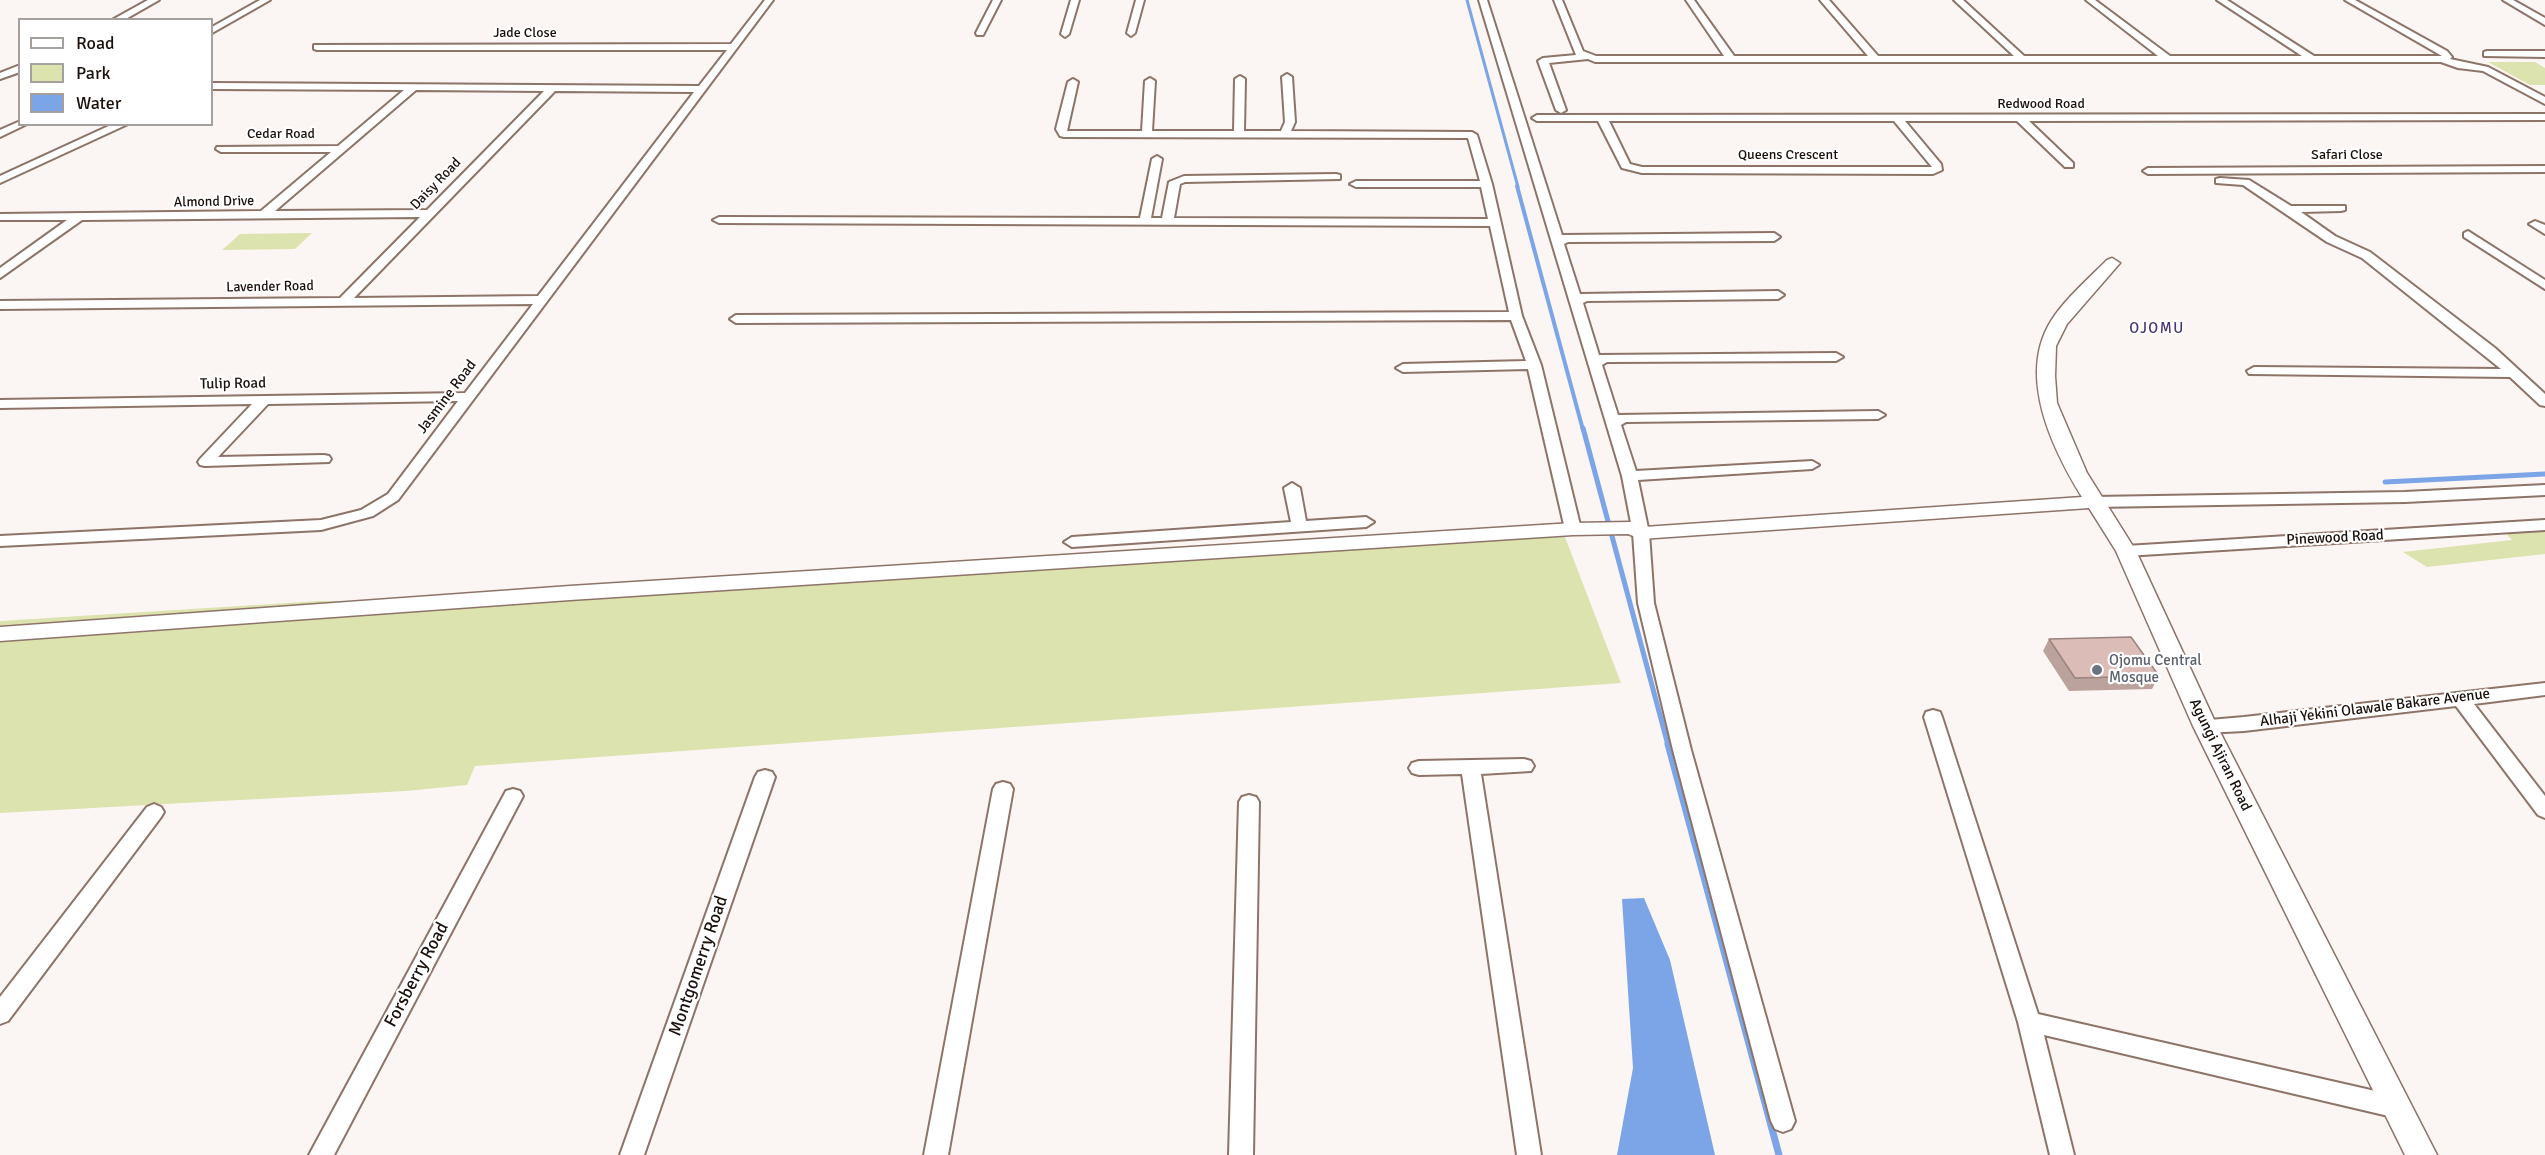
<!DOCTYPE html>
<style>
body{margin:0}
#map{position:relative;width:2545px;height:1155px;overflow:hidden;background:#fbf5f3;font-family:Signika,sans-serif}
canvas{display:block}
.legend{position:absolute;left:18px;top:18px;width:195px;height:108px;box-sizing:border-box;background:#fff;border:2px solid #a3a09e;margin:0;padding:8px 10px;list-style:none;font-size:18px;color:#1a110c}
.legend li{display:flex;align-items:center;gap:12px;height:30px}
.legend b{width:30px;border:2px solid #a3a09e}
</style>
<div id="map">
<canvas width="2545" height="1155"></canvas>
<ul class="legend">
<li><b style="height:8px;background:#fff"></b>Road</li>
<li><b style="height:16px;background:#dde3ae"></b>Park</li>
<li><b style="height:16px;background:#7ba5e6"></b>Water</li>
</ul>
</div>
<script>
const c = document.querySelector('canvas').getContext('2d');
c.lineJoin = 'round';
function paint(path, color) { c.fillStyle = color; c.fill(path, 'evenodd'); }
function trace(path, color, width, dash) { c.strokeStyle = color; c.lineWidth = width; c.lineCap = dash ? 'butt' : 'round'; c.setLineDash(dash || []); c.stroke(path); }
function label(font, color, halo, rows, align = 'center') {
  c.font = font + ' Signika,sans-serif'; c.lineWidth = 4.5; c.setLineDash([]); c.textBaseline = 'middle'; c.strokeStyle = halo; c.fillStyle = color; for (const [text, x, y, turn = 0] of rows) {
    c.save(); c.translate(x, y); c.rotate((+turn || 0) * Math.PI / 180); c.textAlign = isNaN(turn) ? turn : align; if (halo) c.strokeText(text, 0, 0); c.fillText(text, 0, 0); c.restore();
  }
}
const green = new Path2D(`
 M2488,62H2535L2545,68V85H2530Z
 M312,233L295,249L222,250L240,234Z
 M1560,524L1621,683L475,766L467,785L406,791L0,813V621L320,601L467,602Z
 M2501,528H2545V554L2427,567L2403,552L2512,540Z`);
const water = new Path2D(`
 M1644,898L1670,960L1715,1155H1617L1633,1068L1622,899Z`);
const streamFar3 = new Path2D(`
 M1467,0L1518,187`);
const streamFar2 = new Path2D(`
 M1517,186L1583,430`);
const streamFar1 = new Path2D(`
 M1583,428L1668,745
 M2385,482L2545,474`);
const stream = new Path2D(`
 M1668,744L1779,1155`);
const minor = new Path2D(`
 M148,0H159L124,20H112Z
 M260,0H270L212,33V27Z
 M765,0H773L398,500L373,516L321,530L0,546V536L321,520L361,510L388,494L458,401L268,404L218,457L324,455L329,456L331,459L329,462L205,466L200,465L198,462L200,459L252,404L0,408V400L465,393L533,304L0,309V301L340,298L420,217L82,220L0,278V268L67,220H0V214L261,211L331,152H221L216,149L217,147L338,146L404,90L212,89V83L699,86L727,50H317L314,49V45L731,44ZM416,90L544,91L427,210L275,211ZM555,91L694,92L538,296L354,298Z
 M993,0H1001L983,35H977L976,33Z
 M1071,0H1079L1069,34L1065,37L1061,34Z
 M1136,0H1144L1135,33L1131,36L1127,33Z
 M1479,0H1487L1562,235L1774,233L1780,237L1774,241L1568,242L1564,244L1580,294L1778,291L1784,295L1778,299L1587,301L1583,303L1599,355L1836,353L1843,357L1836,361L1607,362L1602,365L1618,415L1878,411L1885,415L1878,419L1626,422L1621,425L1636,471L1812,461L1819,465L1812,469L1638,480L1649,533L1654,603L1691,750L1795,1121L1791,1129L1783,1132L1775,1129L1771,1121L1673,750L1638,603L1633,533L1622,476Z
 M1554,0H1562L1583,51L1596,56H1724L1686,0H1694L1734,56H1868L1820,0H1829L1878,56H2014L1954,0H1963L2024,56H2158L2086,0H2095L2170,56H2302L2217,0H2227L2314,56H2442L2345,0H2355L2447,51L2452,57L2450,59L2488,67L2545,97V104L2483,71L2458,68L2441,62H1595L1588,59L1549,63L1566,110L1561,113L1556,110L1538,61L1543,58L1576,55Z
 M2503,0H2513L2545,18V25Z
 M2487,51H2545V57L2484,56V52Z
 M20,65V72L0,79V73Z
 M1287,74L1292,77L1295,122L1291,131L1472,132L1477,135L1492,184L1522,316L1541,365L1581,529L1579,532L1573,534L1565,529L1528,369L1403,372L1396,368L1403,364L1526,361L1511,320L736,323L730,319L736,315L1509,312L1490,226L719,223L713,220L719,217L1140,218L1152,159L1157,156L1162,159L1151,218H1162L1169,182L1184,176L1336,174L1340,175V179L1185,182L1180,184L1174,218L1488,219L1481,187H1356L1350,184L1356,181H1480L1468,138L1064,137L1060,136L1056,129L1068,82L1073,79L1078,82L1067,131H1142L1145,81L1150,78L1155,81L1152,131H1234L1235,79L1240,76L1245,79L1244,131H1281L1285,122L1282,77Z
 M2545,114V120L2029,121L2073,163V167H2065L2017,121H1905L1941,164L1942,170L1933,174L1642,173L1622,168L1598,121H1537L1532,118L1537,115ZM1609,121H1894L1932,167H1642L1630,164Z
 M18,122L20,124H27L0,137V130Z
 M113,124H128L0,183V176Z
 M2545,166V172L2148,174L2143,171L2148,168Z
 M2220,178L2249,180L2291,206H2345V210L2341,211L2301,212L2335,236L2370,252L2495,348L2545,394V406L2540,405L2510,377L2249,374L2247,371L2254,367L2501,369L2362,258L2327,242L2243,185L2216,183V179Z
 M2535,221L2545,225V234L2529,224Z
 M2468,231L2545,280V289L2464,237V233Z
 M1292,483L1300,488L1306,521L1366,517L1374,522L1366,527L1072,547L1064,542L1072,537L1291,522L1284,488Z
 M2545,485V495L2405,502L2094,507L2086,502L2094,497L2405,492Z
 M2545,520V530L2126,556L2118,551L2126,546Z
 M2545,683V695L2474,704L2545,796V818L2538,815L2456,706L2244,731L2205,733L2198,731L2196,726L2198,721L2244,717Z
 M1933,710L1940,712L1942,717L2038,1014L2397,1096L2405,1099L2409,1107L2405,1115L2397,1118L2044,1035L2074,1155H2050L2018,1022L1924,717L1926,712Z
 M1524,759L1531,761L1534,766L1531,771L1481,774L1541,1155H1517L1462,774L1419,775L1412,773L1409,768L1412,763L1419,761Z
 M765,770L772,772L775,777L644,1155H620L755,777L758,772Z
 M1003,782L1010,784L1013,789L948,1155H924L993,789L996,784Z
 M513,789L520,791L523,796L334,1155H309L506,791Z
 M1249,795L1256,797L1259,802L1253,1155H1229L1239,802L1242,797Z
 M154,804L161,807L164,812L161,817L8,1021L0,1024V997L147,807Z`);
const tertiary = new Path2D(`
 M2112,258L2120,263L2067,324L2056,346L2055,376L2057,403L2087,473L2136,551L2217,726L2437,1155H2405L2193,726L2116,551L2089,508L1641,539L1628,534L1573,535L570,600L0,641V627L570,586L1573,523L1631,522L1644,527L2082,497C2052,448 2017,376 2051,321C2064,300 2089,278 2107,260Z`);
const wall = new Path2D(`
 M2049,639L2159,676L2152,689L2069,691L2043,651Z`);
const building = new Path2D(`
 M2131,637L2159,676L2075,678L2049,639Z`);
const markers = [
 [2097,670,6,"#6b7280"]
];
const farStreetnames = [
 ["Jade Close",525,33],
 ["Redwood Road",2041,104],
 ["Cedar Road",281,134],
 ["Queens Crescent",1788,155],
 ["Safari Close",2347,155],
 ["Daisy Road",436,184,-46],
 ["Almond Drive",214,202,-1],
 ["Lavender Road",270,287,-1]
];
const farQuarternames = [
 ["OJOMU",2157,329]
];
const streetNames = [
 ["Tulip Road",233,384,-1],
 ["Jasmine Road",447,397,-53],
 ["Pinewood Road",2335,538,-3],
 ["Alhaji Yekini Olawale Bakare Avenue",2375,708,-7],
 ["Agungi Ajiran Road",2220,755,64]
];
const worshipNames = [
 ["Ojomu Central",2109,661],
 ["Mosque",2109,678]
];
const nearStreetnames = [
 ["Montgomerry Road",699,966,-71],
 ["Forsberry Road",417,975,-62]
];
paint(green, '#dde3ae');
paint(water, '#7ba5e6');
trace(streamFar3, '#7ba5e6', 3);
trace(streamFar2, '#7ba5e6', 4);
trace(streamFar1, '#7ba5e6', 5);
trace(stream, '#7ba5e6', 7);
trace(minor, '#8d7468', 4);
trace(tertiary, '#8d7468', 3);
paint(minor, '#fff');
paint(tertiary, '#fff');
paint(wall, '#bca29d');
paint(building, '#dbbcb6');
trace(building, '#99847f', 1.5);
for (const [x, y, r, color] of markers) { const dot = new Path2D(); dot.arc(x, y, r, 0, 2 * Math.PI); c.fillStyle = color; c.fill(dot); trace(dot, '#fff', 2); }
label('14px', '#1a110c', '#fff', farStreetnames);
c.letterSpacing = '1.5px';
label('15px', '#473470', '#fff', farQuarternames);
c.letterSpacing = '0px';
label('15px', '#1a110c', '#fff', streetNames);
label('15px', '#5b616d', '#fff', worshipNames, 'left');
label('18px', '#1a110c', '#fff', nearStreetnames);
</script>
